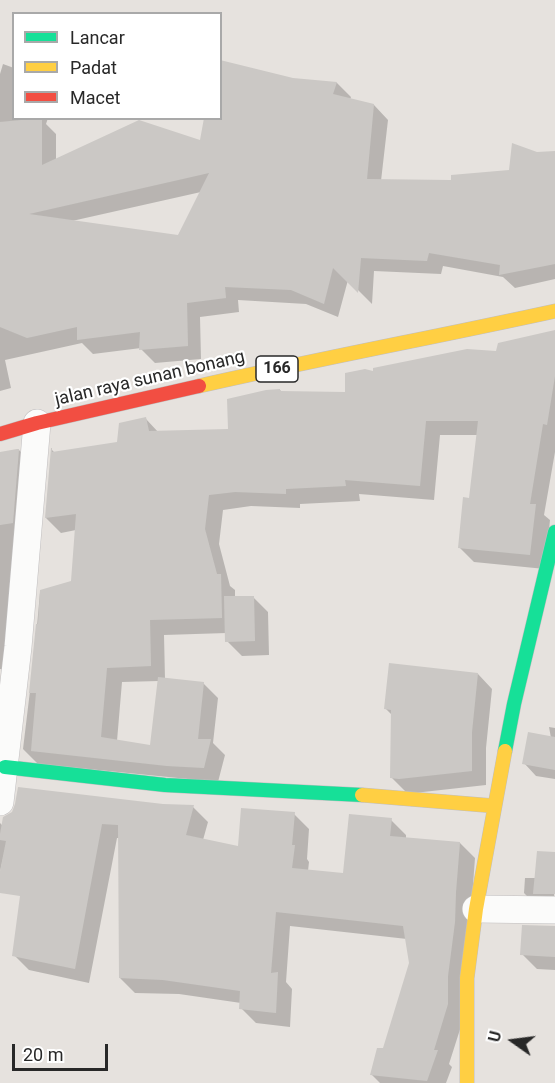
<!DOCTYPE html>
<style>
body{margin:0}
#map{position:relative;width:555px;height:1083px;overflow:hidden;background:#e6e2de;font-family:Roboto,sans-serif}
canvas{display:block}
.legend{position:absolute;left:12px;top:12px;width:210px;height:108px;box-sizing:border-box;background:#fff;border:2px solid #a9a9a9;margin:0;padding:8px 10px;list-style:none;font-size:18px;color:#282828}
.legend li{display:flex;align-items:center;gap:12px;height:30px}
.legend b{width:30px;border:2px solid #a9a9a9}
.north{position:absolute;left:483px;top:1011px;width:60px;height:60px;-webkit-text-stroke:4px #fff;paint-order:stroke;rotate:284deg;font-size:16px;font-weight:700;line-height:24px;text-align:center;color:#282828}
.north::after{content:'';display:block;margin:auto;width:21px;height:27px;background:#282828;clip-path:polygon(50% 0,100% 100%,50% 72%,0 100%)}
.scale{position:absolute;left:12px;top:1044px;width:96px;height:27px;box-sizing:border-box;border:3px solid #282828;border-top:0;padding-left:8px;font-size:18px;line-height:21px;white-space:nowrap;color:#282828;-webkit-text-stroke:4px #fff;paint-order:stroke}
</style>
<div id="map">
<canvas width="555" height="1083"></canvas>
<ul class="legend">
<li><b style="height:8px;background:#16e098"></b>Lancar</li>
<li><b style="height:8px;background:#ffcf43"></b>Padat</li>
<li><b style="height:8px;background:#f24e42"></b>Macet</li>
</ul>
<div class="north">U</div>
<div class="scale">20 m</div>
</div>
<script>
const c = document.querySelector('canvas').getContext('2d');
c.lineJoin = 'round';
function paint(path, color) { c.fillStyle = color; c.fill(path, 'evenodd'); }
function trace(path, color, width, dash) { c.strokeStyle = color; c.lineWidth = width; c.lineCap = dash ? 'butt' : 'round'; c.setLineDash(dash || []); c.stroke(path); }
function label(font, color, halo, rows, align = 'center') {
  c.font = font + ' Roboto,sans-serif'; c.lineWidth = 4.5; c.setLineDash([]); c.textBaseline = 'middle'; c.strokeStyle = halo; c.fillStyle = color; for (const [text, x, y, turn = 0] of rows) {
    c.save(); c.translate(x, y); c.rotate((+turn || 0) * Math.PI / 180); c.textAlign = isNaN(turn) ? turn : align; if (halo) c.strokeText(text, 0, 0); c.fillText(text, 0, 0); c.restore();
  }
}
const shadow = new Path2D(`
 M3,64L14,68V118H48L46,124L56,134V160L202,142L220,118L293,80L337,83L351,97L350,100L374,105L388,120L381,181L452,182L510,172L537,154L555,152V279L515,288L503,277L443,266L441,274L374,271L372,304L348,280L338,317L306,304L238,300L239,312L200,317L201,359L155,363L141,349V348L93,354L82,343L5,360L11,388L0,391V74ZM201,192L178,236L72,221Z
 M555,332V452L544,515L550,520L545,569L474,562L459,547L471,500L478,435H440L434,500L359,494L360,501L300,504V508L251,506L223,510L219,544L230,586L235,590V597H253L268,612L269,655L242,656L227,641V633L164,635L165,679L203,683L218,698L213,743L225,755L218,782L38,764L23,749L35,649L40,592L72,582L76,530L61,533L46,518L52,450L55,453L119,443L146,419L159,433L230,430L280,390L282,392L346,394L375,372L497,353ZM159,681L152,747L117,741L122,682Z
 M19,450L32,464L15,670L0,669V454Z
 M478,674L492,689L486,748V785L414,793L406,792L392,778L393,716L386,709Z
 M549,727L555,728V779L536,776L524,763L551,738Z
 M34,804L193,807L208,822L203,840L240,848L294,814L309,829L307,859L309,862L308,871L344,875L391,820L406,835V839L460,843L475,858L463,1020L449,1064L452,1067L446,1083H380L372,1075L384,1050L411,963L407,939L290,926L286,982L292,989L290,1027L256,1023L241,1008V1003L179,994L135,993L120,978V838H117L89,983L29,970L14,955Z
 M0,823L9,832L0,872Z
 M525,878H539L554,893L555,908H539L524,893Z
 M555,938V970L537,969L522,954Z`);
const building = new Path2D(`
 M220,60L293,78L337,82L333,94L374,104L367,179L451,180V175L509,170L512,143L537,152L555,151V264L499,275L500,265L429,253L427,261L361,258L358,293L333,268L324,304L291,290L225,287L226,298L187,303L188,346L139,350L140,332L77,340V327L27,338L0,327V122L42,118V165L139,120L200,140L204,118H220ZM209,173L178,235L29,214Z
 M555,330V376L547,425L543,424L530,504H536L530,555L458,548L463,497L469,498L478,421H426L420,486L345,480L346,486L286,489V494L235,492L209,495L205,529L217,574H221L222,618L150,620L151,666L107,668L101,737L150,745L158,677L204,682L198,739H211L204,768L167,766L31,751L36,693H29L36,624H38L40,590L71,581L76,514L45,518L51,448H52V452L117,442L119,423L146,417L149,431L228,429L227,399L266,390L280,389V391L345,392V373L365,369L373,371V368L467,349L496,351L498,343Z
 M17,449H19L13,523L0,525V452Z
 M224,596H254L255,641L225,642Z
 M389,663L478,673L472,732V771L399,779L390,778L391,710L384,709Z
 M528,732L555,737V770L522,764Z
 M18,787L163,804L194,805L186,835L238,846L241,808L295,812L292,845H295L292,868L343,873L349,814L392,818L390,836L460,842L456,892L455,922L448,976V1004L434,1050H438L427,1081L370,1075L377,1048H383L409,963L403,926L276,912L271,973L278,972L276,1013L239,1009L240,991L163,980L119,978L118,825L102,824L75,969L12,956L20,896L0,893V871L6,841L0,840V834L3,817L12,812L15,804Z
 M537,851L555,852V894H533Z
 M522,925L555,926V957L520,955Z`);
const street = new Path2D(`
 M0,802L18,647L37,423
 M476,909L555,910`);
const fast = new Path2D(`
 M505,751L514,704L555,532
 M5,767L165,785L362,795`);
const slow = new Path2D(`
 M199,386C317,359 436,337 555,311
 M362,795L495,806
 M467,1083V978L476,909L505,751`);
const jam = new Path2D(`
 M0,434L37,423L199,386`);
const shields = [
 [277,369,42]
];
const shieldNames = [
 ["166",277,369]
];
const streetNames = [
 ["jalan raya sunan bonang",150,379,-13]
];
paint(shadow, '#0003');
paint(building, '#cbc8c5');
trace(street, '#c0bebf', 28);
trace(fast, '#c0bebf', 15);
trace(slow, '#c0bebf', 15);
trace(jam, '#c0bebf', 15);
trace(street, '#fbfbfa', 27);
trace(fast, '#16e098', 14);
trace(slow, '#ffcf43', 14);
trace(jam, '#f24e42', 14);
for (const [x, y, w] of shields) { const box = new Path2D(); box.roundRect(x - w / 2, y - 13, w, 26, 4.5); c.fillStyle = '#fff'; c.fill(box); trace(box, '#282828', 1.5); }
label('bold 16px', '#282828', null, shieldNames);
label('18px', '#282828', '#fff', streetNames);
</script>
